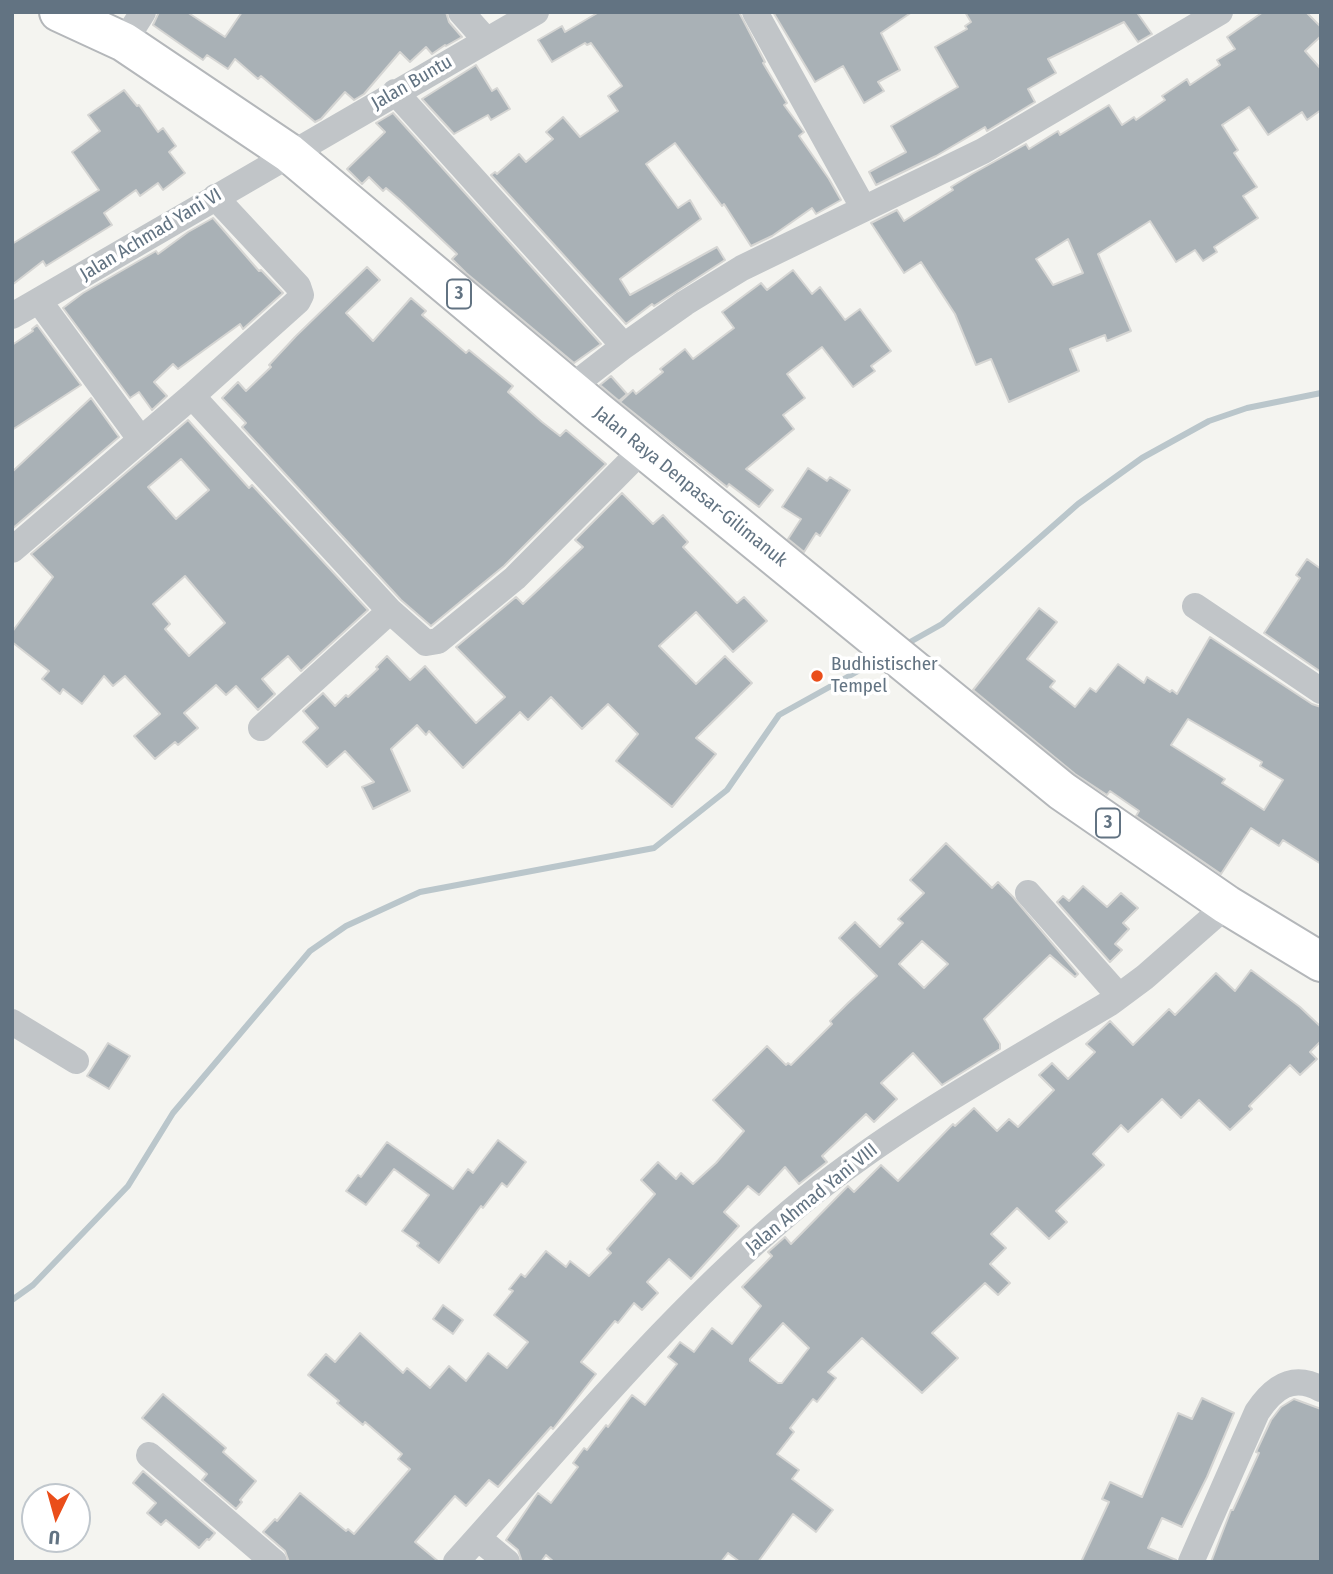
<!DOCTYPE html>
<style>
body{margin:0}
#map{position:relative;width:1333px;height:1574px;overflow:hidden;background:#f4f4f0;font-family:"Fira Sans Condensed",sans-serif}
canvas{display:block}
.frame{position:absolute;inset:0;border:14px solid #627382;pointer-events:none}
.north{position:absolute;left:21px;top:1483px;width:70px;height:70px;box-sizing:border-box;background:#fff;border:2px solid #c0c7cd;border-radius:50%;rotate:185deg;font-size:19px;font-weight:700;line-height:28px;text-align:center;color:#627382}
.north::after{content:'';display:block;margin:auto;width:24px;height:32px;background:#ea4e1a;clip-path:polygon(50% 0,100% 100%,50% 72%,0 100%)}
</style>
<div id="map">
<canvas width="1333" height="1574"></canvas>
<div class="frame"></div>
<div class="north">U</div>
</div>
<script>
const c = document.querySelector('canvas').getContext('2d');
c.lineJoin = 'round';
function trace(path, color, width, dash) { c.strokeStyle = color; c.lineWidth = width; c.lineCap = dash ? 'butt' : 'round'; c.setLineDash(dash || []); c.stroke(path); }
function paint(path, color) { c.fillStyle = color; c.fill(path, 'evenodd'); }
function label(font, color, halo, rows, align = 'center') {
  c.font = font + ' "Fira Sans Condensed",sans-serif'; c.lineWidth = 7; c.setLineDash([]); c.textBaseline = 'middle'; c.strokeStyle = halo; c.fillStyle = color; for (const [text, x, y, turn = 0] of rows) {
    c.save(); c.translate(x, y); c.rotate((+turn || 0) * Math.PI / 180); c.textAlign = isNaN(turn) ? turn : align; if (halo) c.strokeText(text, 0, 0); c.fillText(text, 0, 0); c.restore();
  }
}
const stream = new Path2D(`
 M903,646L942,624L1078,504L1142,458L1209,421L1247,408L1321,393
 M12,1300L33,1285L128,1186L173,1113L310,951L346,926L420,892L654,848L727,790L779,715L878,660`);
const building = new Path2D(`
 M159,12H187L225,37L242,12H446L449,22L462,37L446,46L445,45L432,54L426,47L410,62L400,52L364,94L354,100L345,92L321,119L315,122L261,76L258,79L235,59L228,69L207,55L203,60L153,25Z
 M599,12H739L765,62L763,63L787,103L784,105L804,132L799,136L829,179L841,200L816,214L812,208L772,236L751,246L724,204L722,206L675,143L646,164L678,208L690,200L701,219L620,279L630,295L717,247L725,260L654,306L652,304L626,324L491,175L495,172L497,174L519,154L526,162L553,139L546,132L563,117L580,137L618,111L608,96L622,86L591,43L587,45L585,43L552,62L538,40L562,26L565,32Z
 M773,12H912L881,33L900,70L878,82L884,91L864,103L843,66L815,82Z
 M965,12H1141L1138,14L1152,34L1138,42L1124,22L1048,59L1056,73L1028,89L1035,102L987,131L985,127L936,156L876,185L869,172L906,152L891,126L958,87L935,47L967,29L965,26L971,22Z
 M1263,12H1306L1321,27V36L1305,51L1321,69V110L1307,120L1302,112L1268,135L1249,107L1222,125L1238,150L1234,153L1257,187L1243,196L1258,218L1214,247L1217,252L1203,261L1195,250L1176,262L1150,221L1098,254L1131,331L1107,341L1105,335L1070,349L1079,371L1009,402L991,359L976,365L955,314L921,262L904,273L871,223L897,210L904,221L953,190L951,187L972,174L1026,144L1029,149L1058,131L1060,135L1109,105L1122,125L1134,117L1136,120L1165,100L1162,96L1187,79L1190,85L1220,65L1217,60L1235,49L1227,37ZM1068,239L1083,273L1053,285L1036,259Z
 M476,65L492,91L497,88L510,109L491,120L488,115L454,134L422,99Z
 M124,90L137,106L139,105L158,132L163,128L176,146L169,152L185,173L163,190L158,183L140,196L136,190L104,213L112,225L46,266L43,261L12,285V244L99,190L72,152L100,131L88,115Z
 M393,113L601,344L574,363L466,273L452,259L457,254L400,200L386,188L383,191L369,177L362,184L347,169L385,132L376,123Z
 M213,218L259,271L261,270L283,293L243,329L240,324L178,369L173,364L154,382L167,396L152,410L139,392L130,398L63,308L83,293L156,251L158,254L188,232Z
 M367,267L380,280L346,313L373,341L411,298L426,311L422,315L466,353L469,350L513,386L508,392L542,422L560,436L566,430L606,464L504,566L431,626L401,600L242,427L246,423L222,398L238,382L246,391L271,367L269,365L296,336Z
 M793,270L812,294L820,287L845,320L860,309L891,351L871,366L875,371L853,387L822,347L787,374L805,398L783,415L794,429L746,469L773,490L759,507L729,484L727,487L620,402L633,390L636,394L663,372L660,369L685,349L693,359L734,328L722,312L761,283L767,290Z
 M37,325L81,385L12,430V345L33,331L32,329Z
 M611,376L627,394L619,401L600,385Z
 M91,398L119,437L12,529V472Z
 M188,420L249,488L252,485L368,610L301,671L288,656L262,679L275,694L258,710L236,686L226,695L216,685L184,713L198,728L178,745L175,742L155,759L134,736L160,714L125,676L113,686L104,676L82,704L63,689L60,694L42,679L49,671L12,642V632L53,577L31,554ZM181,459L209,490L176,519L148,487ZM185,576L225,623L189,656L165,629L170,624L153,604Z
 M808,468L827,481L830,477L850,490L820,536L816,533L804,552L788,539L801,519L782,507Z
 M622,493L653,524L663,515L688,542L683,547L737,603L744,597L767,621L733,652L696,612L659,646L696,684L725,656L752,683L696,738L716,754L672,807L616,761L638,734L608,704L582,729L551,697L528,720L520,712L463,768L429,731L426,735L417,725L391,749L410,791L373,809L362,787L374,782L345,751L327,767L303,742L318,728L303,711L323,693L335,706L346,695L348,697L378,669L376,667L387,656L410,680L425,666L476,723L505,697L456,647L516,597L523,604L540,588L583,547L575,540Z
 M1307,559L1321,569V672L1264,633L1300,578L1296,575Z
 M1039,608L1057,622L1027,659L1055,681L1050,687L1075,707L1090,688L1096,692L1118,664L1144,683L1147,677L1170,692L1172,690L1177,694L1210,637L1312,704L1321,707V864L1283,840L1279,846L1251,828L1221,874L1136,816L1139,811L1110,791L1107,795L1075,774L973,690ZM1188,719L1262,762L1260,766L1283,780L1264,810L1222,783L1225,779L1171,745Z
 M946,843L992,888L998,882L1013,897L1078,974L1075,977L1050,955L984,1019L1000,1044V1049L942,1085L913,1053L881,1083L897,1099L874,1122L866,1114L822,1156L827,1162L799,1184L785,1167L759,1195L748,1186L724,1212L739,1226L691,1279L669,1259L647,1282L658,1293L642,1310L634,1303L618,1323L615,1321L581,1362L596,1374L553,1429L551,1427L498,1487L489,1480L466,1506L455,1496L415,1542L439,1562H289L285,1551L263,1532L275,1519L277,1521L300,1493L346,1531L348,1529L354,1534L410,1469L398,1459L402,1454L365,1422L363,1425L337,1403L339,1401L308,1375L326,1354L335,1362L360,1333L403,1373L407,1368L430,1388L449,1366L466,1381L488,1353L507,1368L528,1342L494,1315L513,1291L509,1289L521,1274L525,1277L546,1251L566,1267L570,1261L589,1276L611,1253L607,1249L655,1194L641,1180L658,1162L676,1179L681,1173L693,1184L716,1163L744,1131L713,1100L767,1046L786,1065L788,1063L791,1065L832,1024L830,1021L848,1003L877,976L839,938L855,922L880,947L903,923L898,919L924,893L910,880ZM922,941L948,964L924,988L899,964Z
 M1083,886L1107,907L1121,893L1138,908L1123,923L1129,929L1115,944L1122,950L1110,962L1057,902L1063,896L1069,901Z
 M1251,970L1300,1007L1321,1027V1041L1310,1052L1317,1059L1300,1075L1290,1065L1249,1106L1252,1109L1230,1130L1199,1100L1181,1118L1162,1099L1128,1132L1121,1125L1093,1154L1104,1165L1056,1211L1067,1222L1049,1239L1017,1208L991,1234L1006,1248L990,1264L1010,1283L998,1295L985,1283L932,1333L958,1358L922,1393L862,1338L828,1372L836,1378L817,1402L813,1399L790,1428L794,1432L777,1454L799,1470L792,1479L833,1510L816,1532L793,1514L758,1562H740L728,1553L721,1562H554L546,1555L541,1562H522L518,1550L506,1540L538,1493L551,1503L578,1467L573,1463L584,1448L587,1450L606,1425L608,1427L632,1395L645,1405L677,1364L668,1357L680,1342L694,1352L712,1328L732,1344L761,1306L742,1287L772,1256L768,1252L785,1237L791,1244L848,1186L854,1192L881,1165L898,1181L953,1124L955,1126L974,1108L997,1131L1009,1119L1018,1127L1054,1090L1039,1075L1052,1063L1068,1079L1095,1052L1086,1044L1110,1021L1133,1045L1169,1009L1175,1015L1216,973L1235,991ZM783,1323L809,1348L782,1383H778L750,1361V1359Z
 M108,1043L130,1056L109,1089L87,1076Z
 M498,1140L526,1162L507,1187L502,1183L483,1208L481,1206L439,1263L417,1246L419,1243L402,1231L429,1195L394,1169L366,1205L346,1191L358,1175L361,1177L387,1142L453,1189L468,1169L473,1173Z
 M443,1305L463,1320L453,1334L433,1319Z
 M163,1394L226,1448L223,1452L256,1481L240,1500L242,1502L236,1509L202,1480L207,1474L142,1418Z
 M1202,1398L1234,1413L1207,1477L1182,1527L1162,1518L1148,1548L1176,1560V1562H1081L1109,1502L1102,1499L1110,1482L1142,1497L1178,1413L1192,1419Z
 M1294,1399L1321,1409V1562H1211L1231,1510H1233L1259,1453L1256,1452L1271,1420L1281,1407Z
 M143,1471L215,1533L209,1540L207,1539L199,1548L166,1520L161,1525L147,1513L156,1503L133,1483Z`);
const minor = new Path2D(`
 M461,12L486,40
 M755,12L864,209
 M124,42L143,12
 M395,92L624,346
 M39,301L141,440
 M12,316L536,12
 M570,388L624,346L685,303L742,268L983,151L1220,12
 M192,396L390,611L426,643L438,641L515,578L643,449
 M12,550L192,396L298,301L301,295L298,286L215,197
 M1195,606L1321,691
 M261,728L390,611
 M1028,893L1119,996
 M12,1022L76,1061
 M149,1455L274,1562
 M478,1538L507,1562
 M456,1562C569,1437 677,1304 808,1197C901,1122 1008,1064 1110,1003L1145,977L1227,905
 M1191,1562L1257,1412C1273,1388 1292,1373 1321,1389`);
const highway = new Path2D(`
 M59,12L124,42L289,153L597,411L1062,791L1227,905L1321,962`);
const markers = [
 [817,676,7,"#ea4e1a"]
];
const shields = [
 [459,294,24],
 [1108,823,24]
];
const shieldNames = [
 ["3",459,294],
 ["3",1108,823]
];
const streetNames = [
 ["Jalan Buntu",412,83,-30],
 ["Jalan Achmad Yani VI",151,235,-31],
 ["Jalan Raya Denpasar-Gilimanuk",690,487,39],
 ["Jalan Ahmad Yani VIII",812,1199,-39]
];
const poiNames = [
 ["Budhistischer",831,665],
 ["Tempel",831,687]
];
trace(stream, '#bac6cb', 6);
paint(building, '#a9b1b6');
trace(building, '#d5d5d3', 2);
trace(highway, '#b4b7ba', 42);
trace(minor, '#c1c5c8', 26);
trace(highway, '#fff', 38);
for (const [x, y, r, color] of markers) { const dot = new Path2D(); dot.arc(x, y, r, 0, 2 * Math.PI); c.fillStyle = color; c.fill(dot); trace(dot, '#fff', 2.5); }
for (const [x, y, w] of shields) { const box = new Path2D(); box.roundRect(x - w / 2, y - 14.5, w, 29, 5); c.fillStyle = '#fff'; c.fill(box); trace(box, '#627382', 2); }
label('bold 18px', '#627382', null, shieldNames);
label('19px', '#627382', '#fff', streetNames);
label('19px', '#627382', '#fff', poiNames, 'left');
</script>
